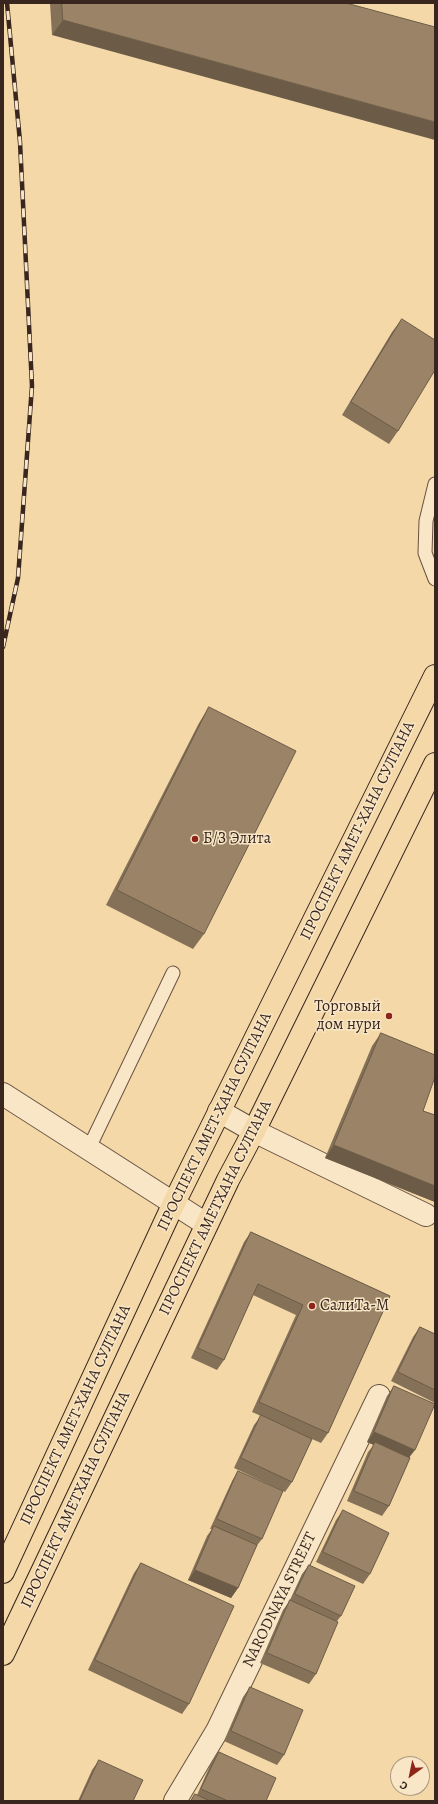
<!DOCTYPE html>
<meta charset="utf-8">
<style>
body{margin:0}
#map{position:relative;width:438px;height:1804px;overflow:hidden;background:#f4d8a8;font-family:Alegreya,serif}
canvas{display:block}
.frame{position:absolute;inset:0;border:4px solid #38261f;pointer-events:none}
.north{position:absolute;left:390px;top:1756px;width:40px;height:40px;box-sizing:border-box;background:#f8e6c6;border:1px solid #ab9983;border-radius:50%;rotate:213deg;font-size:11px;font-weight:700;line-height:16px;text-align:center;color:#38261f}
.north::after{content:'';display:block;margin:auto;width:14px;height:18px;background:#8f2418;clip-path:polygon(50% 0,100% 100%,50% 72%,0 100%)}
</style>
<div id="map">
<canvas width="438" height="1804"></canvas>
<div class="frame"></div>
<div class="north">С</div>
</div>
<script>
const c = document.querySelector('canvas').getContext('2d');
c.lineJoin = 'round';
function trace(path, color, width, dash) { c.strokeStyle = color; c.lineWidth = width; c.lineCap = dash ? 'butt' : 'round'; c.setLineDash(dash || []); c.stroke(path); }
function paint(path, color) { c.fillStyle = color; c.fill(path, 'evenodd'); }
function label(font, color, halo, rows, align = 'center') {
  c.font = font + ' Alegreya,serif'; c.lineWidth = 3; c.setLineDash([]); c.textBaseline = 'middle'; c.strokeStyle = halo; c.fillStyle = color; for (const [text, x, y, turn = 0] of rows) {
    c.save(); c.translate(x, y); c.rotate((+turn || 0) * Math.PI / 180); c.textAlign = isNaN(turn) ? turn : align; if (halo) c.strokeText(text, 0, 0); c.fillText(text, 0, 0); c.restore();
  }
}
const service = new Path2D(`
 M435,484L426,521L425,553L435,579
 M88,1150L173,973`);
const minor = new Path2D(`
 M3,1094L206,1224
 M219,1111L254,1131L426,1215
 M175,1801L217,1731L379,1396`);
const primary = new Path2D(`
 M3,1572L173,1205L435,676
 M3,1654L228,1180L254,1131L435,764`);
const rail = new Path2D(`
 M3,647L18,578L32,386L20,142L7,3`);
const wall = new Path2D(`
 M50,3H346L52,35Z
 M402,319L398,431L389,444L342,415L392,332Z
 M209,707L204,934L193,949L106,905L199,723Z
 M381,1033L423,1111L435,1115V1202L325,1158L372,1046Z
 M251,1232L390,1296L328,1433L321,1443L312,1439L292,1482L285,1492L234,1468L254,1425L261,1416L252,1412L296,1315L253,1295L224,1360L217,1370L191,1358L244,1242Z
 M420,1327L435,1334V1403L391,1381L413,1337Z
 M394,1386L410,1458L389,1506L382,1516L347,1501L368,1452L374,1445L367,1442L387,1396Z
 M238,1471L262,1539L255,1548L238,1588L231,1598L188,1580L207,1536L212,1529H210L232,1481Z
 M343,1510L370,1574L363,1584L316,1562L336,1520Z
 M141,1563L189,1704L182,1714L88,1670L134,1573Z
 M309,1565L341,1616L337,1621L316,1674L309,1684L260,1663L283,1610L289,1602L302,1574Z
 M250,1687L284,1755L277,1765L224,1741L243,1697Z
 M219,1752L266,1801H190L195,1794L197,1795L212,1761Z
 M99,1760L133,1801H78L92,1770Z`);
const shadedWall = new Path2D(`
 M63,20L435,122V140L52,35Z
 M334,1145L435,1186V1202L325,1158Z
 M374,1432L415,1450L408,1459L375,1442L374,1445L367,1442Z
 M195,1570L238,1588L231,1598L188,1580Z`);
const building = new Path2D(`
 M62,3H346L435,27V122L63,20Z
 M402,319L435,340V370L398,431L351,402Z
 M209,707L296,751L204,934L117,890Z
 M381,1033L435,1055V1077L423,1111L435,1115V1186L334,1145Z
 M251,1232L390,1296L328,1433L259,1402L303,1305L258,1284L224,1360L198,1348Z
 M420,1327L435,1334V1390L398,1372Z
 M394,1386L435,1404L415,1450L374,1432Z
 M261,1415L312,1439L292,1482L241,1458Z
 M375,1442L410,1458L389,1506L354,1491Z
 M238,1471L283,1491L262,1539L217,1519Z
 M343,1510L389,1533L370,1574L323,1552Z
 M214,1526L257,1545L238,1588L195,1570Z
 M141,1563L234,1606L189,1704L95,1660Z
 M309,1565L355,1586L341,1616L295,1594Z
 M290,1600L338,1622L316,1674L267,1653Z
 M250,1687L303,1710L284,1755L231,1731Z
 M219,1752L276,1778L266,1801H228L201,1789Z
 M99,1760L143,1780L133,1801H80Z
 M195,1794L210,1801H191Z`);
const markers = [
 [195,839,4,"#8f2418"],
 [389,1016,4,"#8f2418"],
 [312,1306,4,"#8f2418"]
];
const streetNames = [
 ["ПРОСПЕКТ АМЕТ-ХАНА СУЛТАНА",358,831,-64],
 ["ПРОСПЕКТ АМЕТ-ХАНА СУЛТАНА",215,1122,-64],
 ["ПРОСПЕКТ АМЕТХАНА СУЛТАНА",216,1208,-64],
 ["ПРОСПЕКТ АМЕТ-ХАНА СУЛТАНА",76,1415,-65],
 ["ПРОСПЕКТ АМЕТХАНА СУЛТАНА",76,1500,-65],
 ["NARODNAYA STREET",280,1600,-64]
];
const poiNames = [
 ["Б/З Элита",203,839],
 ["Торговый",381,1007,"right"],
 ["дом нури",381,1025,"right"],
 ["СалиТа-М",320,1306]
];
trace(service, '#675241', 15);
trace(minor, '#675241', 24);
trace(primary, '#38261f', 24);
trace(service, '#f8e6c6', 13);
trace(minor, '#f8e6c6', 22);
trace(primary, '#f4d8a8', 22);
trace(rail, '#38261f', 4.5);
trace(rail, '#f8e6c6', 3, [9]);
paint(wall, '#847158');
paint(shadedWall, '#6c5c47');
paint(building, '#9a8366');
trace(building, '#6c5c47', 1);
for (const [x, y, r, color] of markers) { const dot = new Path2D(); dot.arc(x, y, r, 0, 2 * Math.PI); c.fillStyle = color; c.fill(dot); trace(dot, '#f8e6c6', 1.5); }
label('16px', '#38261f', '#f8e6c6', streetNames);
label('16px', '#38261f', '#f8e6c6', poiNames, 'left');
</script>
